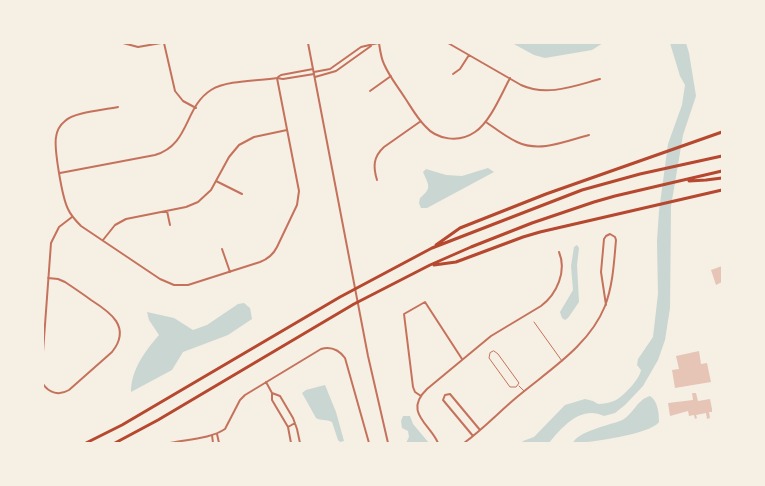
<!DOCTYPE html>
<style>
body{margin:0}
#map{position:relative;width:765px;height:486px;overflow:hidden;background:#f6efe4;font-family:"IBM Plex Sans",sans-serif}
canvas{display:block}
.frame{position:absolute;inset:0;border:44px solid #f6efe4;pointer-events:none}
</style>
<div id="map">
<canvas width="765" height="486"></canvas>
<div class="frame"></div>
</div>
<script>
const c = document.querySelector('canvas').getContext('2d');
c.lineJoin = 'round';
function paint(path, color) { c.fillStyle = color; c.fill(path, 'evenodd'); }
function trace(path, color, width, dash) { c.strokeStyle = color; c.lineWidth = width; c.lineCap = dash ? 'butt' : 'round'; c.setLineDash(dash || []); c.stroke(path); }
const water = new Path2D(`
 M512,43H603L592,50L545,58L534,55Z
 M670,43H686L689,53L696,96L683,135L671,206L670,308L665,340L658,360L643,386L625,405L615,413L604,416C581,405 562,427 549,443H521L523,441L534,437L565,405L585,399L593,401L598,404C603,404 609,403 614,401C622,398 640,379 641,370L637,365L638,359L653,337L658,294L657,241L659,211L668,144L682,105L685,85L680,76Z
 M488,168L494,172L427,208H421L419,203L420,198C432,188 429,186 423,172L426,169L446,175L462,176Z
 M577,245L579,248L577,265L579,302L568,318L565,320L562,318L560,312L573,290L571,266L574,247Z
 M244,303L250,308L252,319L228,335L183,352L172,370L131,392C131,370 145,351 159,335L149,320L147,312L174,318L193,330L207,325L238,304Z
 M325,385L336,412L344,441L340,442L338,440L332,422C326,419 321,421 316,418L302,393L306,390Z
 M650,396C658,401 659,414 659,422C651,434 589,443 573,443C577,432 609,425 620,421C633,416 636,400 650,396Z
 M403,416H410L413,424L429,443H406L409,437L408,431L402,428L401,421Z`);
const building = new Path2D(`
 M722,266V282L716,285L711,270Z
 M699,351L701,364L707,363L711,382L675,388L672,370L679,369L676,356Z
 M692,393H696L698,401L710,399L712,409V412H709L710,418L707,419L706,413L696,415L697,418L695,419L694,415L689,416L688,411L670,416L668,403L693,400Z`);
const service = new Path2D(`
 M534,322L562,361
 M494,351L498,354L519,383L516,387H510L489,358L490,353Z
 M519,386L524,391`);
const minor = new Path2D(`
 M123,43L138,47L161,43
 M164,43L175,91L183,101L196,108
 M379,43C380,50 381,58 384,64C389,76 398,87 405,98C411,107 417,118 425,126C437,140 459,143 475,132C490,122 501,95 510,78
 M448,43L521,85C547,97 574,86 600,79
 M314,72L330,69L361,47L378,43
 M453,74L460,69L469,55
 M278,77L281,75L313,69
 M315,77L336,71L371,46
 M370,91L391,76
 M118,107C105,110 74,112 65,121C60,125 57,130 56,137C54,149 62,197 68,209C71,216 76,221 81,226L160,279L174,285H188L260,262C268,259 273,255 277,247L297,205L299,191L277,78
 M486,122C496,129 506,137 517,142C540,153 566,141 589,135
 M60,173L155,155C190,145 184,107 211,90C227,80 258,81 277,78L283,79L314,74
 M377,180C373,167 373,157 384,147L421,121
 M216,181L242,194
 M167,211L170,225
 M103,240L115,225L126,219L186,207L198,202L211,190L229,157L239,145L254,137L287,130
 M222,249L230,272
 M43,352L51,243L59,227L72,217
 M266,382L272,393L280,396L293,418L297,429L300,443
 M43,384C49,393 59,396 69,390L112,352C132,327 110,312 91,300C83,294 74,288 65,282L58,279L48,278
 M272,393V400L288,427L291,443
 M421,396L415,392L413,387L404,314L425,302L462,359
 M288,427L295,423
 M217,434L219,443
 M212,435L213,443
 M473,436L443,400L445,395L450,394L480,430
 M170,443C188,439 210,439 225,429L240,400L245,395L321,349C332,346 339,350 345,358L369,443
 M438,443C430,424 403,412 427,389L491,336L541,306C557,294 567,271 559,252
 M464,443C483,429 499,412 517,397C549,370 589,346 605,306C613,285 614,262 616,240L615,237L610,234L606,236L604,239L601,272L606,305`);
const tertiary = new Path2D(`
 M308,43L368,356L388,443`);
const motorway = new Path2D(`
 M689,181L706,180L722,178
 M436,245L460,228L546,194L722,132
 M434,265L456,262L523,237L540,232L722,190
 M86,443L122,425L340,297L432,248L582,190L640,174L722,156
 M115,443L158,420L354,304L430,265L471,247L532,223L594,202L615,196L722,171`);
paint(water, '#c9d6d2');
paint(building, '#e6c5b7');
trace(service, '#c5725c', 1);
trace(minor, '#c5725c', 2);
trace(tertiary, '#c5725c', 2);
trace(motorway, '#b5482f', 3);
</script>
